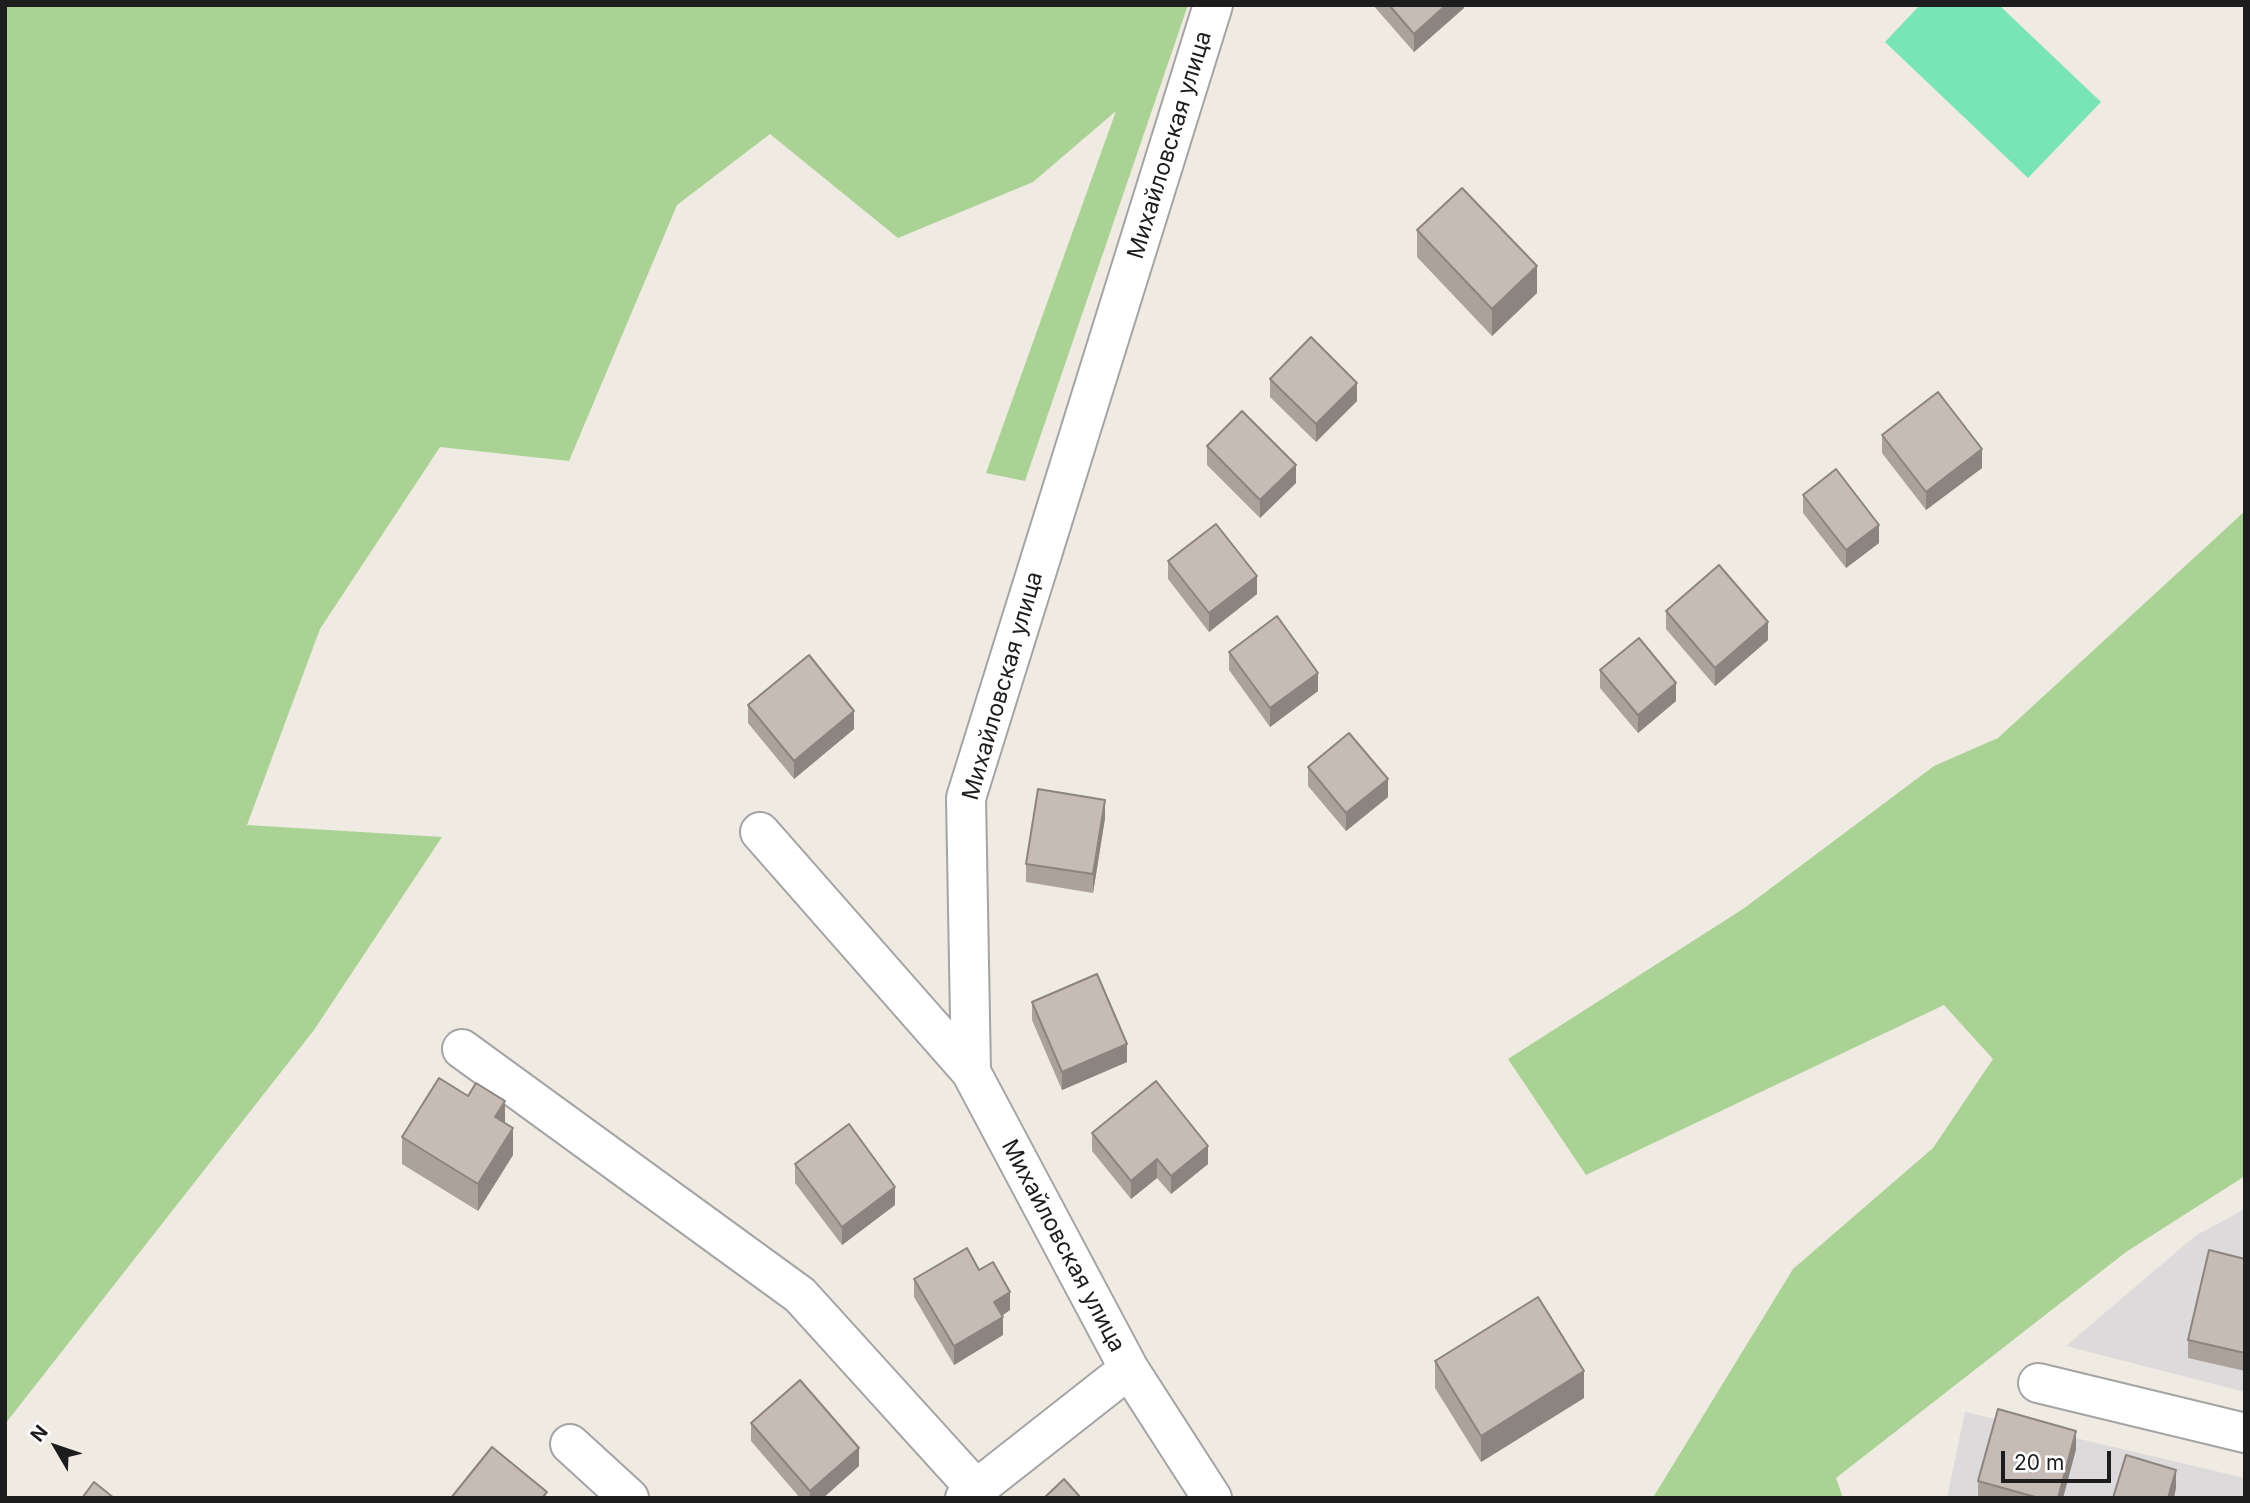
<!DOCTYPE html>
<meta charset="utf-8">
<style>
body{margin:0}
#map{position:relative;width:2250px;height:1503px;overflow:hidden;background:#efeae2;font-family:Inter,sans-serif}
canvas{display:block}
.frame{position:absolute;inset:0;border:7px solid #1d1d1d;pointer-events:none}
.north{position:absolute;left:21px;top:1412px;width:70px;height:70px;-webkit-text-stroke:5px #fff;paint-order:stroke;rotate:309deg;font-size:19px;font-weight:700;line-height:28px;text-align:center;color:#1d1d1d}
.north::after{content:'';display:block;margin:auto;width:24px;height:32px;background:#1d1d1d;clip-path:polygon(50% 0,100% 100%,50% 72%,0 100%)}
.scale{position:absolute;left:2001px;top:1451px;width:110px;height:32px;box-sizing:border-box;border:4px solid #1d1d1d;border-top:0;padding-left:9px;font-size:21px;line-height:24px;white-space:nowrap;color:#1d1d1d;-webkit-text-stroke:5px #fff;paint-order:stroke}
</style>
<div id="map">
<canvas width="2250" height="1503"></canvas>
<div class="frame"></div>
<div class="north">N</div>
<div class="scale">20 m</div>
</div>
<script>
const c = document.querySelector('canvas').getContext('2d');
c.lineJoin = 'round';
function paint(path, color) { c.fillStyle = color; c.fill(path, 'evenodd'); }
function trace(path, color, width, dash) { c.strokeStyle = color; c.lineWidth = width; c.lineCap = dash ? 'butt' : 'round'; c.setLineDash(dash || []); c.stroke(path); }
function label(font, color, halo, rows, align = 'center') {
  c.font = font + ' Inter,sans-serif'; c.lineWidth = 5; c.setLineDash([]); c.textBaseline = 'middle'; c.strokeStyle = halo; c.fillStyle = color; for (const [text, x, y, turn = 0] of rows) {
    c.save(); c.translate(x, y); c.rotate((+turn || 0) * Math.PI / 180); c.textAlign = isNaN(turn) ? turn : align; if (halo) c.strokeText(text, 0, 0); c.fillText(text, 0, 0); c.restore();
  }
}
const residential = new Path2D(`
 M2245,1209V1392L2066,1346L2195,1236Z
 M1965,1412L2245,1478V1498H1947Z`);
const forest = new Path2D(`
 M5,5H1188L1025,481L986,473L1116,111L1033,182L898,238L770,134L677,205L569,461L440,447L320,629L247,825L442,837L314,1030L5,1424Z
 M2245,511V1176L2126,1252L1836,1478L1843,1498L1654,1496L1793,1269L1933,1148L1993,1059L1944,1005L1586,1175L1508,1059L1743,909L1934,766L1998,738Z`);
const pitch = new Path2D(`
 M1920,5H1999L2101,102L2028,178L1885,42Z`);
const street = new Path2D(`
 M760,832L971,1072
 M462,1049L800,1295L976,1489
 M2038,1383L2245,1433
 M570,1444L629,1498
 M965,1498L1129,1369
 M1212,1498L1129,1369L971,1072L966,798L1213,5`);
const wall = new Path2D(`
 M1373,5H1464V8L1414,52Z
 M1417,230L1537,293L1492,336L1417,257Z
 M1270,379L1357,401L1316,442L1270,397Z
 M1882,435L1982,468L1926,510L1882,453Z
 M1207,446L1296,483L1260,518L1207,465Z
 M1803,495L1879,543L1846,568L1803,513Z
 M1168,561L1257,594L1209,632L1168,579Z
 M1666,611L1768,640L1715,686L1666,629Z
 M1229,652L1318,691L1270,727L1229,670Z
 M1600,670L1676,701L1638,733L1600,688Z
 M748,705L854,729L794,779L748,723Z
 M1308,767L1388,797L1346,831L1308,786Z
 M1105,818L1093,893L1026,882V864Z
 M1032,1002L1127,1062L1062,1090L1032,1020Z
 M505,1123L513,1155L478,1211L402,1164V1137Z
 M1092,1133L1208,1164L1171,1194L1157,1178L1131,1199L1092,1151Z
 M795,1164L895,1205L842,1245L795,1183Z
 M2245,1259V1371L2188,1358V1340Z
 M979,1270L1010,1310L1002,1316L1003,1335L954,1365L914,1297V1279Z
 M1435,1361L1584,1398L1481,1462L1435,1388Z
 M751,1423L859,1466L823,1498H800L751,1441Z
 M2076,1449L2063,1498H1978V1481Z`);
const shadedWall = new Path2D(`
 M1446,5H1464V8L1414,52V34Z
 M1537,266V293L1492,336V309Z
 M1357,383V401L1316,442V424Z
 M1982,449V468L1926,510V492Z
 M1296,465V483L1260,518V500Z
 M1879,525V543L1846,568V550Z
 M1257,576V594L1209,632V613Z
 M1768,622V640L1715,686V668Z
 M1318,673V691L1270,727V708Z
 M1676,683V701L1638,733V715Z
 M854,711V729L794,779V761Z
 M1388,779V797L1346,831V813Z
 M1105,800V818L1093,893V874Z
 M1127,1044V1062L1062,1090V1072Z
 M505,1101V1128L495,1117Z
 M513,1128V1155L478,1211V1184Z
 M1208,1146V1164L1171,1194V1176Z
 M1157,1159V1178L1131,1199V1181Z
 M895,1187V1205L842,1245V1227Z
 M1010,1292V1310L994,1320V1302Z
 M1003,1317V1335L954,1365V1346Z
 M1584,1371V1398L1481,1462V1436Z
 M2076,1431V1449L2063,1498H2058Z
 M859,1448V1466L823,1498H810V1491Z
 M2176,1470V1488L2174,1498H2168Z`);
const building = new Path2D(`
 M1389,5H1446L1414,34Z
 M1462,188L1537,266L1492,309L1417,230Z
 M1311,337L1357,383L1316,424L1270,379Z
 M1938,392L1982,449L1926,492L1882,435Z
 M1242,411L1296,465L1260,500L1207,446Z
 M1836,469L1879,525L1846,550L1803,495Z
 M1216,524L1257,576L1209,613L1168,561Z
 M1719,565L1768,622L1715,668L1666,611Z
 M1277,616L1318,673L1270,708L1229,652Z
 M1639,638L1676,683L1638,715L1600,670Z
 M809,655L854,711L794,761L748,705Z
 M1349,733L1388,779L1346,813L1308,767Z
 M1038,789L1105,800L1093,874L1026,864Z
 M1097,974L1127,1044L1062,1072L1032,1002Z
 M439,1078L468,1096L476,1083L505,1101L495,1117L513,1128L478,1184L402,1137Z
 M1156,1081L1208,1146L1171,1176L1157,1159L1131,1181L1092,1133Z
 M849,1124L895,1187L842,1227L795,1164Z
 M967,1248L979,1270L993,1262L1010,1292L994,1302L1003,1317L954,1346L914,1279Z
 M2209,1250L2245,1259V1353L2188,1340Z
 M1538,1297L1584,1371L1481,1436L1435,1361Z
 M800,1380L859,1448L810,1491L751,1423Z
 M1998,1409L2076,1431L2058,1498H2039L1978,1481Z
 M492,1447L547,1492L542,1498H451Z
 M2126,1455L2176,1470L2168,1498H2113Z
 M1064,1479L1081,1498H1044Z
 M94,1482L114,1498H82Z`);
const streetNames = [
 ["Михайловская улица",1170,145,-73],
 ["Михайловская улица",1003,686,-74],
 ["Михайловская улица",1063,1246,62]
];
paint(residential, '#dcdada');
paint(forest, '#aad294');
paint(pitch, '#7ae5b4');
trace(street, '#a4a4a4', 42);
trace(street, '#fff', 38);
paint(wall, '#aba29c');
paint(shadedWall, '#8b847f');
paint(building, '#c7bcb5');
trace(building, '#8b847f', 2);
label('23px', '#1d1d1d', '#fff', streetNames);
</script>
